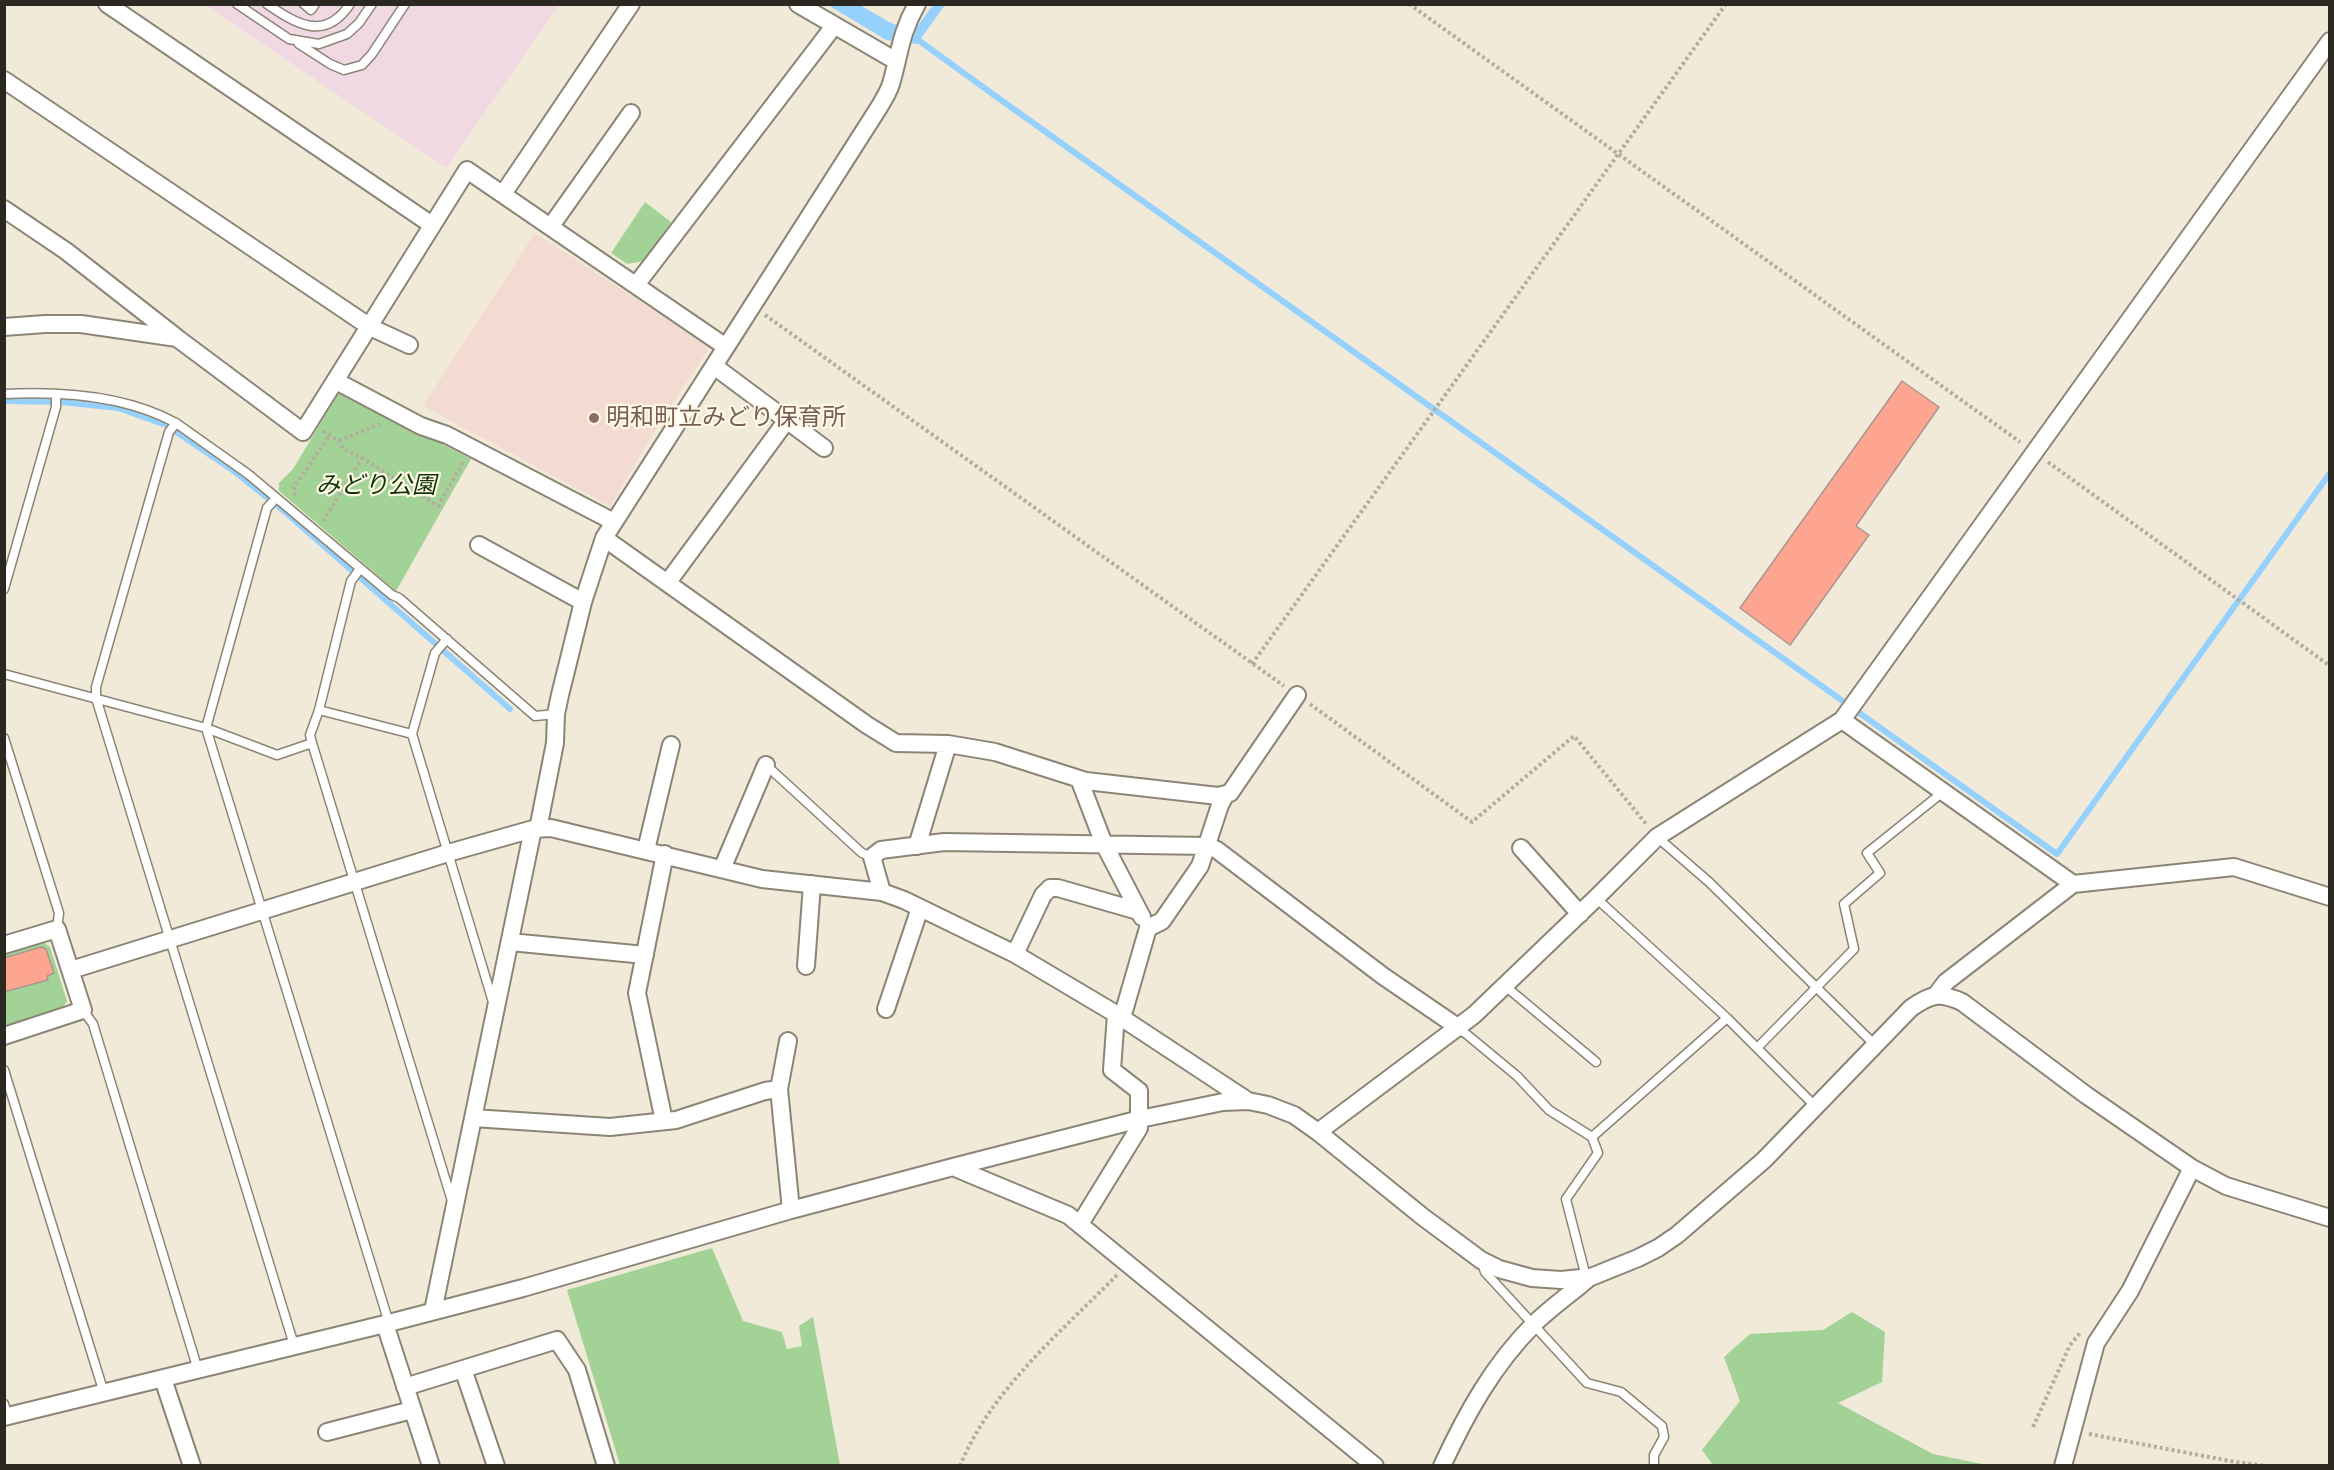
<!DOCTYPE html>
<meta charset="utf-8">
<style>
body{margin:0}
#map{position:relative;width:2334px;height:1470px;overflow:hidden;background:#f1ead9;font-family:"Zilla Slab",serif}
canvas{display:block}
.frame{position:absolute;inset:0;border:6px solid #2b2822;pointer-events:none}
</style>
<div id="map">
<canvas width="2334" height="1470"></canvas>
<div class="frame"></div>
</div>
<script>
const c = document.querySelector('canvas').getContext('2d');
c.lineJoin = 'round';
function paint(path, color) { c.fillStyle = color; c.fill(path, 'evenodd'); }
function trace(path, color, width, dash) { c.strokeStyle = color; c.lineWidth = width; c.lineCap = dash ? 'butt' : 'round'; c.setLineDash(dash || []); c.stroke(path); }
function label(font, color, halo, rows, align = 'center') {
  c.font = font + ' "Zilla Slab","Noto Sans JP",serif'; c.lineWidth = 4.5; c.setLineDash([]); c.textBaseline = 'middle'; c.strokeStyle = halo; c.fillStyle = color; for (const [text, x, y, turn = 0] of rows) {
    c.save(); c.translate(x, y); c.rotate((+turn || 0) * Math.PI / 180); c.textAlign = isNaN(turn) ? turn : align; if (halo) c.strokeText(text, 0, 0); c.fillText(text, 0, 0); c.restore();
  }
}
const commercial = new Path2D(`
 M205,5H559L446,168Z`);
const education = new Path2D(`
 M535,233L710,347L665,415L610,506L423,406Z`);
const green = new Path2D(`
 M645,202L671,222L644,261L627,264L611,253Z
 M340,391L471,459L396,591L279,491V483L293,469Z
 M43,942L50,947L67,1001L61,1010L5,1027V954Z
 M712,1248L743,1321L782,1332L787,1349L802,1346L799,1326L813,1317L840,1465H620L567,1290Z
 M1852,1312L1885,1332L1882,1382L1838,1403L1933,1454L1987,1465H1713L1702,1450L1740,1401L1724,1357L1750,1334L1823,1330Z`);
const water = new Path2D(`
 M828,5H860L889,22L913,32L933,5H945L917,44L886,40Z`);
const stream = new Path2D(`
 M916,35L914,37L994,95L2057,854L2330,473
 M4,401L61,402L118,408L166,425L231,469L284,511L510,709`);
const building = new Path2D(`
 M1902,381L1939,407L1856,526L1869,535L1790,645L1740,608Z
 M41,947L46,949L54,973L47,976L48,980L4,992V958Z`);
const path = new Path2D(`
 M1409,4L2020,442
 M765,315L1284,686
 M323,431L339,441L343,449L362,458L438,506L462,464L459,463
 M339,441L380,424
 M2048,462L2330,666
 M296,495L294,493V487L329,436
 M323,521L362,458
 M1252,664L1726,4
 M1310,704L1472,822L1574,736L1647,825
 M2033,1427L2070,1345L2080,1333
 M2089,1434L2230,1461L2265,1466
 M960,1466C990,1391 1061,1332 1117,1275`);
const service = new Path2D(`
 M237,4L289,39L319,44L347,34L359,23L372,4
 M267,4C296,24 325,42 350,4
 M304,4L311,10L315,4
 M299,44L330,64L344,70L362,65L372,54L405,4
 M4,394C61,391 125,395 176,423L248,474L392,595L399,598L535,716L556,714
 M176,423L169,432L96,687V698L294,1345
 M276,498L267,508L206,728L389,1323
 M4,589L56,407V395
 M447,639L435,653L412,734L493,1002
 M4,674L206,728L277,755L312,743L310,735L319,710L412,734
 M319,710L351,581L360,569
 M4,738L59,913L57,929
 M312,743L452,1201
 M766,765L862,853L872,857
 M1657,837L1709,882L1874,1044
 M1596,898L1727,1018L1816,1107
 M1504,985L1596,1062
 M83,1010L93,1024L198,1370
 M1459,1028L1517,1076L1549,1110L1592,1137L1598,1153L1566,1199L1586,1277
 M1757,1048L1854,949L1844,904L1880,873L1867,853L1943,792
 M4,1070L104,1393
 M1592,1137L1727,1018
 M1482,1263L1485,1272L1587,1383L1621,1392L1662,1426L1664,1437L1654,1455V1466
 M4,1404L8,1416`);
const minor = new Path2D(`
 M107,4L432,225
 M798,4L896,61
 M4,80L370,327L409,345
 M503,194L631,4
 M4,209L66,251L176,337
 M551,226L631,113
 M636,285L834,26
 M4,327L45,324H81L177,338L303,432L467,170L726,347
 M714,366L824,448
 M336,381L421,426L447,435L614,522
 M604,538L867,725L896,743L948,744L995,752L1086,781L1218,796L1230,793L1297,695
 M479,545L583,602
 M668,582L787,420
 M1842,720L2073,884
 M1079,779L1104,844L1142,917
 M538,829L555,743L556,714L560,695L583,602L604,538L878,109C883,101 888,93 891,84C900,53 900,34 917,4
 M917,846L948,744
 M1521,848L1580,914
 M646,850L671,745
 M722,869L766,765
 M882,892L872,857L881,850L944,842L1208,846L1217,850L1383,976L1459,1028
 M510,942L645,955
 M4,945L57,929L83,1010L4,1036
 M1015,954L1043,895L1050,888H1058L1138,911
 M806,966L812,884
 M71,970L448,853L533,829L551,828L762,879L882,892L904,900L1015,954L1116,1014L1248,1101
 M1936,995L1946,982L2073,884L2234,867L2330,897
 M886,1009L920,908
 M1122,1018L1148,928L1162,921L1200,866L1220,805L1226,794
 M788,1041L779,1089L791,1210
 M473,1118L610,1127L676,1120L765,1091L779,1089
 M664,1121L637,993L665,854
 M1318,1132L1474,1015L1596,898L1657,837L1842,720L2330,41
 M953,1167L1068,1215L1375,1466
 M1080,1224L1139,1128V1091L1112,1070L1116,1014
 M433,1311L533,829
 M385,1324L431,1466
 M463,1369L496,1466
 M163,1379L192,1466
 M405,1387L557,1340L577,1370L606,1466
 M4,1417L389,1323L523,1288L791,1210L953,1167L1140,1119L1223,1102L1248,1101L1268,1105L1294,1115L1318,1132L1423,1217L1481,1260L1499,1269L1532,1278L1561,1280L1591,1277L1638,1258L1658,1248L1677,1235L1764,1160L1911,1008C1931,994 1939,992 1962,1002L2086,1095L2192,1168L2226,1186L2330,1218
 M327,1432L412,1410
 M1442,1466C1466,1414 1493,1365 1534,1324C1551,1307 1572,1293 1590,1277
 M2063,1466L2096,1343L2130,1291L2192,1168`);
const markers = [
 [594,418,6,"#8d6e63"]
];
const educationNames = [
 ["明和町立みどり保育所",606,418]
];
const parkNames = [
 ["みどり公園",376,486]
];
paint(commercial, '#f1d9e4');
paint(education, '#f3dbd2');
paint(green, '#a3d296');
paint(water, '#96d1fe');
trace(stream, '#96d1fe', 6);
paint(building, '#fda590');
trace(building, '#aa9691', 1.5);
trace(service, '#8b8575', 11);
trace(minor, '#8b8575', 20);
trace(path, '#b3ad9f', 4, [3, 3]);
trace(service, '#fff', 8);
trace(minor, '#fff', 16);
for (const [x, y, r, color] of markers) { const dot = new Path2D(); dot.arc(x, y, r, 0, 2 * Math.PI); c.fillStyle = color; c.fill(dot); trace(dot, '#fef8e6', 2); }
label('24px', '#785e54', '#fef8e6', educationNames, 'left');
label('italic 24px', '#113405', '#fef8e6', parkNames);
</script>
